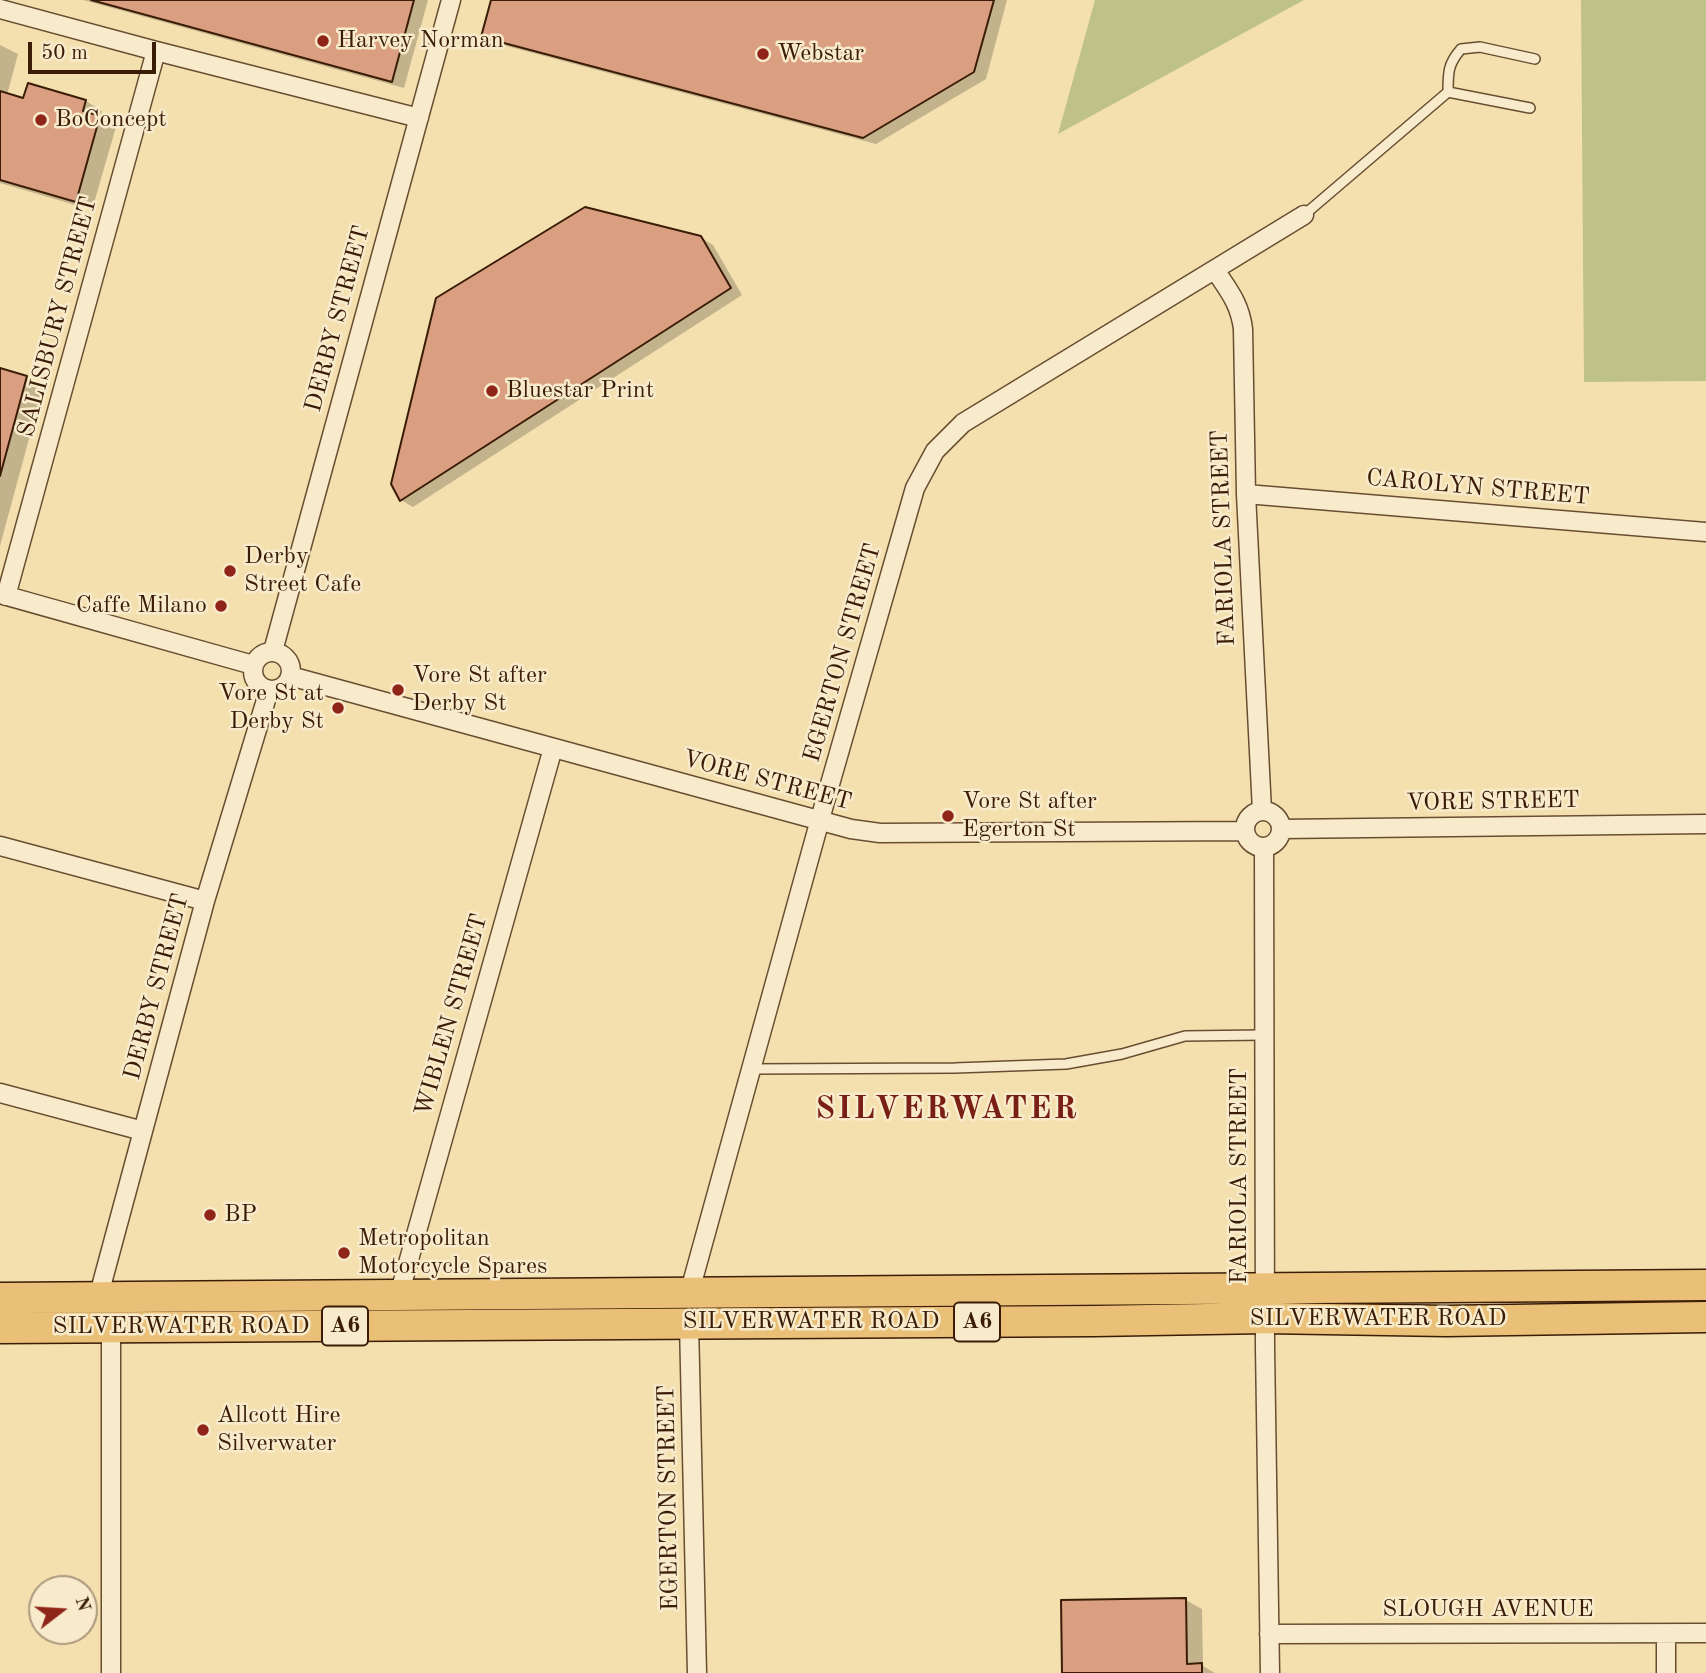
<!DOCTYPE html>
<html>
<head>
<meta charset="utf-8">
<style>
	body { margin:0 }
	#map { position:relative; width:1706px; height:1673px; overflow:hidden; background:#f4e0af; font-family:"Old Standard TT",serif }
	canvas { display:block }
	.north { position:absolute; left:28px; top:1575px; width:70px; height:70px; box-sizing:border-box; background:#f8ebcb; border:2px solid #ac987d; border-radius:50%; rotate:73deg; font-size:19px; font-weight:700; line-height:28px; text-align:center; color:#3a1c07 }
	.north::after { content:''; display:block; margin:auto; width:24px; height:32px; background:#8f2418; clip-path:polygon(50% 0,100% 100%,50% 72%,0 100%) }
	.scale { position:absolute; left:28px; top:42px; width:128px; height:32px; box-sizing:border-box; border:4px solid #3a1c07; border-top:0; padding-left:9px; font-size:21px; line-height:24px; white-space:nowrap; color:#3a1c07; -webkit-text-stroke:5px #f8ebcb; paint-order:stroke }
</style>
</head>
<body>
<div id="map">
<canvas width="1706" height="1673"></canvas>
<div class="north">N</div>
<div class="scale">50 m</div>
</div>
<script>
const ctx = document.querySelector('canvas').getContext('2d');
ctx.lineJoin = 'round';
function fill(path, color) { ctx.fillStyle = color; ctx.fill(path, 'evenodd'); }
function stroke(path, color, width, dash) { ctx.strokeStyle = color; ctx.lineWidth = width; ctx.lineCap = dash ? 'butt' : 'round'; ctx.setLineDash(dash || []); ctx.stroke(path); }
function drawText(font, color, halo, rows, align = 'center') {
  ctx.font = font + ' "Old Standard TT",serif'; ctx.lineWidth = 5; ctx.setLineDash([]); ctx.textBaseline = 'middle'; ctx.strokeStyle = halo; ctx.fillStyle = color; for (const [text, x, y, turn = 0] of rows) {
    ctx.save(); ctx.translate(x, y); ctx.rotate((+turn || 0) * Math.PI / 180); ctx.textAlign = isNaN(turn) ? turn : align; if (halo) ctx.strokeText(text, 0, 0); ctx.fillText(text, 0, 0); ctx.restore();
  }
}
const green = new Path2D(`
	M1095,0H1304L1058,134Z
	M1581,0H1706V381L1584,382Z`);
const shadow = new Path2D(`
	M83,0H428L404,88Z
	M493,0H1007L986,79L876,144L495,43L483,36Z
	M0,45L18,54L7,95L25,100L29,85L86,101L102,111L100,118L116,127L92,210L0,183Z
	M700,237L713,245L742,295L413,507L401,500Z
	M0,370L26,377L43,387L0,546Z
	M1186,1600L1202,1609L1203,1666L1215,1673H1064Z`);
const building = new Path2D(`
	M91,0H414L392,82Z
	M491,0H994L974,72L863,138L481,37Z
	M28,83L86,100L83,111L100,116L76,202L0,180V91L23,98Z
	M585,207L701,236L731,288L400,501L391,484L436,298Z
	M0,368L27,376L0,476Z
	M1186,1598L1187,1664L1202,1663V1673H1062L1061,1600Z`);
const service = new Path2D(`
	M1530,108L1448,92C1448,72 1448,64 1461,49L1480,47L1535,59
	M1304,215L1448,92
	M752,1069L955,1068L1066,1064L1122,1054L1185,1036L1264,1035`);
const minor = new Path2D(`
	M0,9L156,51L419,118
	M1215,270C1229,291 1240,304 1243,329L1246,494L1262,811
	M1246,494L1706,532
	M0,594L253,665
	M6,596L156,51
	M273,651L451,0
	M253 671a19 19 0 1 1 38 0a19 19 0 1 1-38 0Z
	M290,676L851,829L880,833L1245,831
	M1245 829a18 18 0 1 1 36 0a18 18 0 1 1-36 0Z
	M1281,829L1706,824
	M0,846L205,901
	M1264,848L1265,1347L1270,1673
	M0,1093L143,1131
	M689,1294L824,805L915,488L935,451L963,423L1304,215
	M399,1295L553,748
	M98,1298L205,901L269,690
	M689,1323L697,1673
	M1269,1634L1706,1633
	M1666,1634V1673
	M111,1673V1328`);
const trunk = new Path2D(`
	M0,1298L1706,1285
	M0,1328L1094,1321L1265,1318L1446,1321L1706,1317`);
const markers = [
	[323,41,7,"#8f2418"],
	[763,54,7,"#8f2418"],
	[41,120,7,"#8f2418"],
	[492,391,7,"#8f2418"],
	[230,571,7,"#8f2418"],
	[221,606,7,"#8f2418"],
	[398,690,7,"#8f2418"],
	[338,708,7,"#8f2418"],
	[948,816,7,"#8f2418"],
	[210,1215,7,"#8f2418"],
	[344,1253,7,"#8f2418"],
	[203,1430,7,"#8f2418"]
];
const shields = [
	[977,1322,46],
	[345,1326,46]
];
const shieldNames = [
	["A6",977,1322],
	["A6",345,1326]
];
const poiNames = [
	["Harvey Norman",337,41],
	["Webstar",777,54],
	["BoConcept",55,120],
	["Bluestar Print",506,391],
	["Derby",244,557],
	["Street Cafe",244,585],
	["Caffe Milano",207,606,"right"],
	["Vore St after",412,676],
	["Derby St",412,704],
	["Vore St at",324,694,"right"],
	["Derby St",324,722,"right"],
	["Vore St after",962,802],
	["Egerton St",962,830],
	["BP",224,1215],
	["Metropolitan",358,1239],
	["Motorcycle Spares",358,1267],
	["Allcott Hire",217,1416],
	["Silverwater",217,1444]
];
const streetNames = [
	["SALISBURY STREET",58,317,-75],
	["DERBY STREET",338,319,-75],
	["CAROLYN STREET",1478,488,5],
	["FARIOLA STREET",1224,538,-92],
	["EGERTON STREET",843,653,-74],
	["VORE STREET",767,781,15],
	["VORE STREET",1493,802,-1],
	["DERBY STREET",157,987,-75],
	["WIBLEN STREET",452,1015,-74],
	["FARIOLA STREET",1240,1176,-90],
	["SILVERWATER ROAD",1378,1319],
	["SILVERWATER ROAD",811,1322],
	["SILVERWATER ROAD",181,1327],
	["EGERTON STREET",669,1498,-91],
	["SLOUGH AVENUE",1488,1610]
];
const districtNames = [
	["SILVERWATER",947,1110]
];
fill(green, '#bec289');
fill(shadow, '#0003');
fill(building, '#d99f80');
stroke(building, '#3a1c07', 2);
stroke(service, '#684d31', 12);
stroke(minor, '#684d31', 21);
stroke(trunk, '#3a1c07', 33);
stroke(service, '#f8ebcb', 9);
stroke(minor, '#f8ebcb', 18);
stroke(trunk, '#eac078', 30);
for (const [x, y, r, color] of markers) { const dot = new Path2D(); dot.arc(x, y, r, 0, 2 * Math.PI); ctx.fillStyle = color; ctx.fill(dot); stroke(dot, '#f8ebcb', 2.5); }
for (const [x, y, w] of shields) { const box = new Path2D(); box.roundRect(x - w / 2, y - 19.5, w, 39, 5); ctx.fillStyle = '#f8ebcb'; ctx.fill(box); stroke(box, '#3a1c07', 2); }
drawText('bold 23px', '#3a1c07', null, shieldNames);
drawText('24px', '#3a1c07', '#f8ebcb', poiNames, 'left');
drawText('24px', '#3a1c07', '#f8ebcb', streetNames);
ctx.letterSpacing = '2px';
drawText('bold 32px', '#7a1f14', '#f8ebcb', districtNames);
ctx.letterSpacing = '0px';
</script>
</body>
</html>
